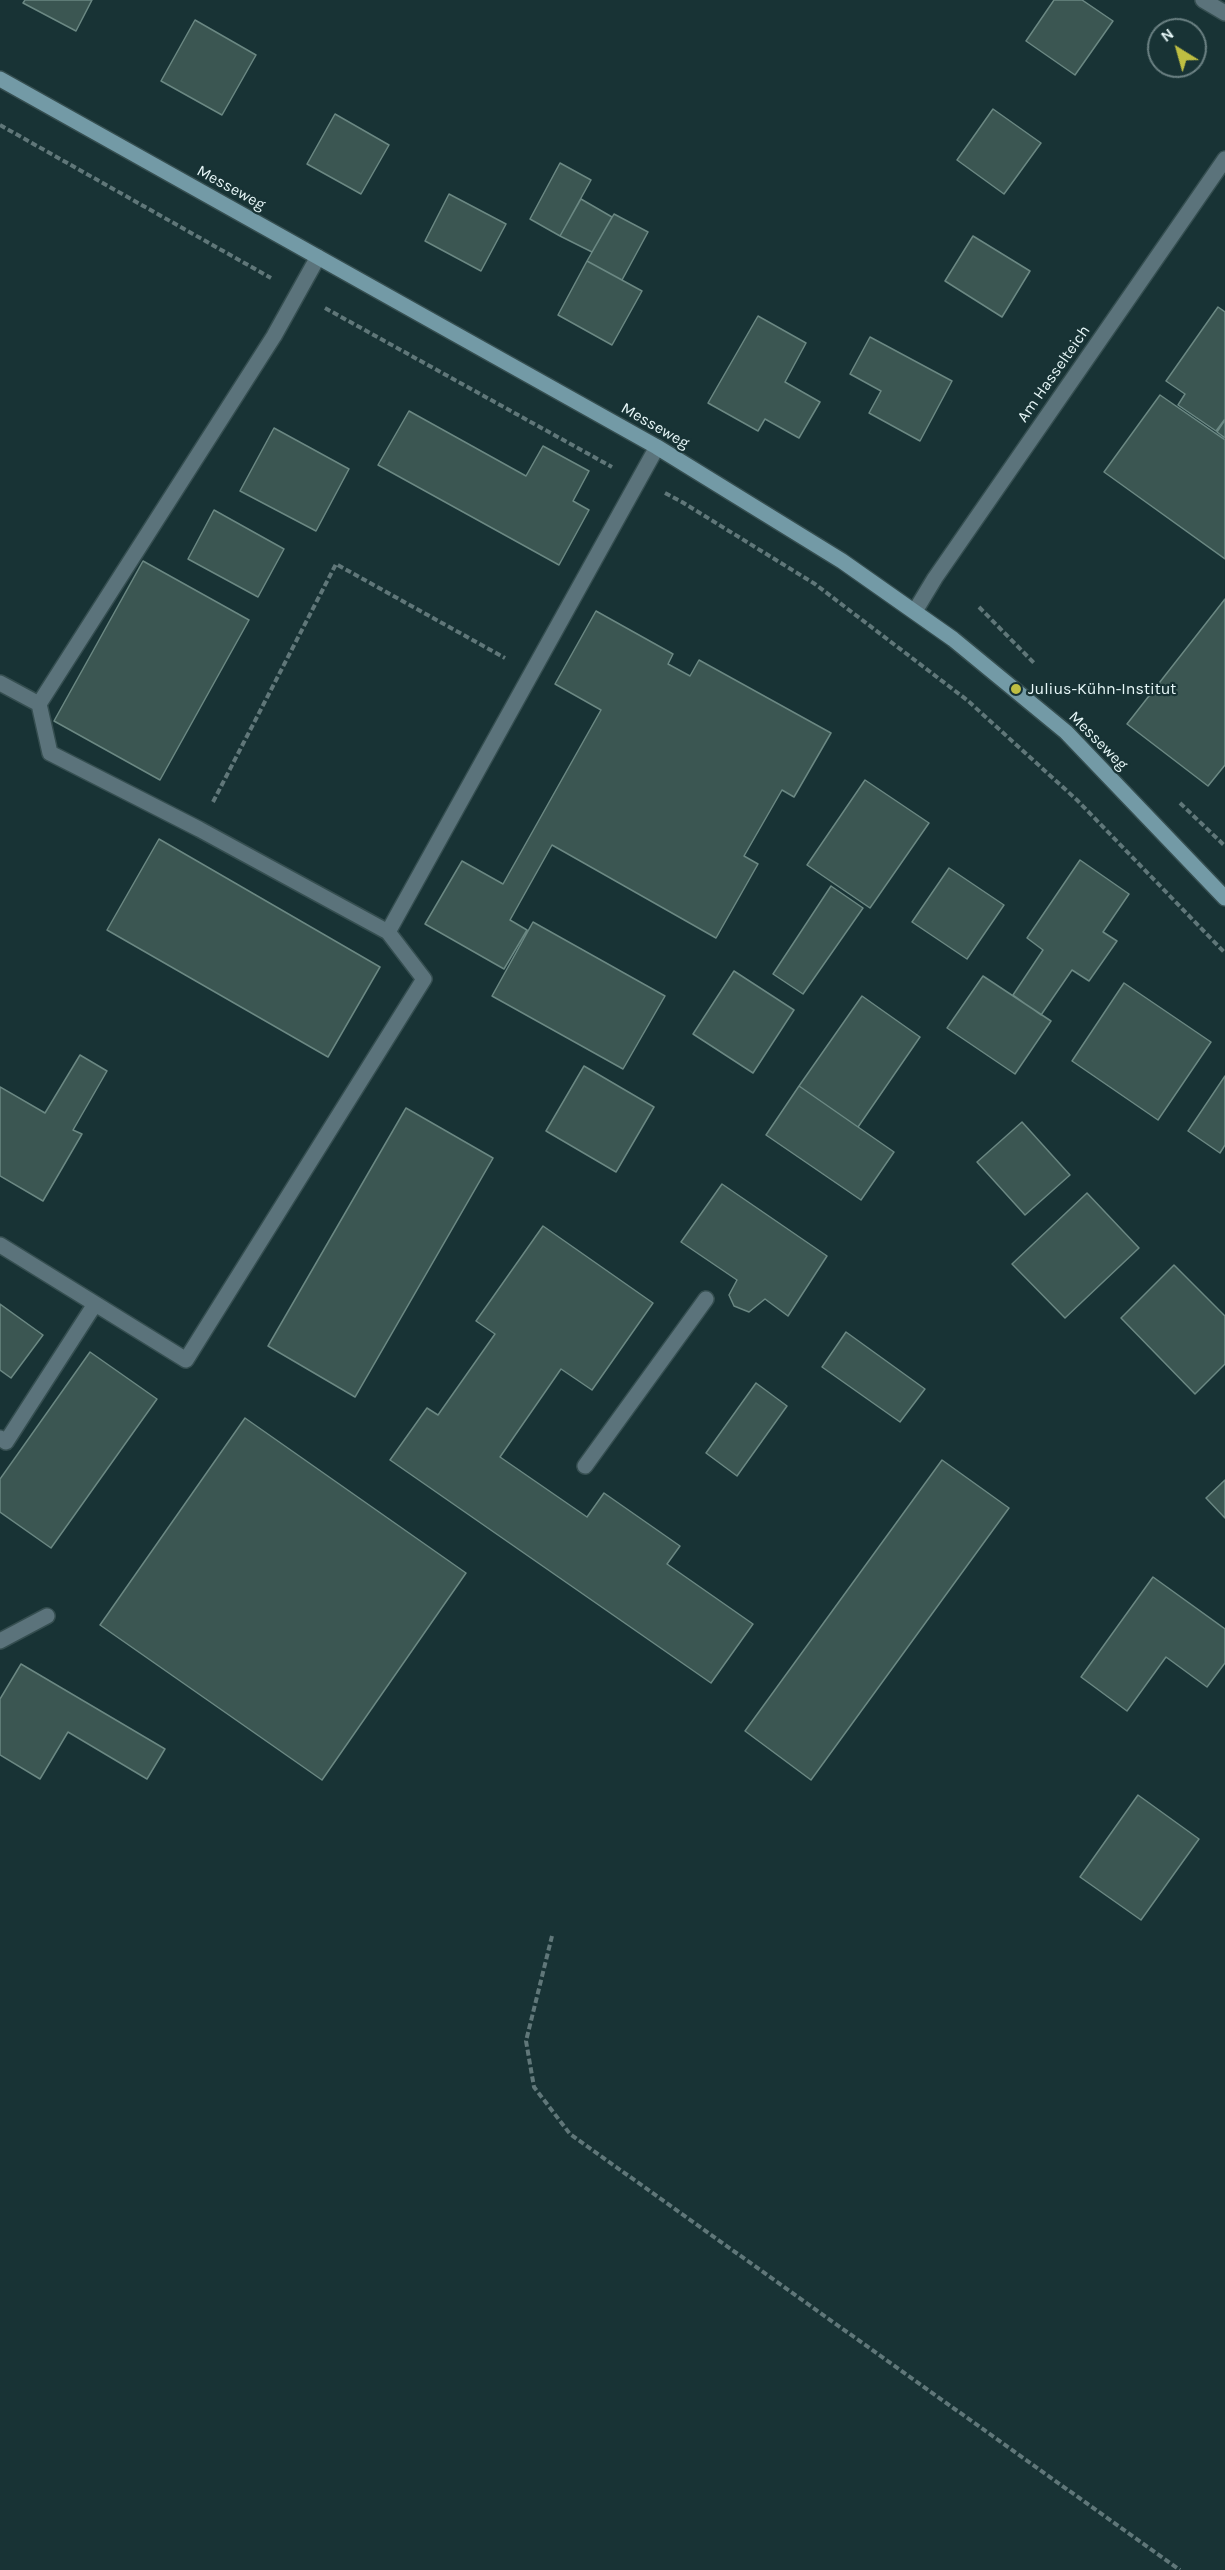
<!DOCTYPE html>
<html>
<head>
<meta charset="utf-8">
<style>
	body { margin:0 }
	#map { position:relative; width:1225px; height:2570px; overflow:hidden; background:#183335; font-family:Karla,sans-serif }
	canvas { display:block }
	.north { position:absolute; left:1147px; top:18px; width:60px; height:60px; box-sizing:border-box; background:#183335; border:2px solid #6b8183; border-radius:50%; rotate:323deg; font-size:16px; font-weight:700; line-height:24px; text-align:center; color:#e7f7f8 }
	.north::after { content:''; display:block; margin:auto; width:21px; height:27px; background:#bebe42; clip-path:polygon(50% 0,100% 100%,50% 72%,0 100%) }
</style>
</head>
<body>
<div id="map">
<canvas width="1225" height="2570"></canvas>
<div class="north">N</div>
</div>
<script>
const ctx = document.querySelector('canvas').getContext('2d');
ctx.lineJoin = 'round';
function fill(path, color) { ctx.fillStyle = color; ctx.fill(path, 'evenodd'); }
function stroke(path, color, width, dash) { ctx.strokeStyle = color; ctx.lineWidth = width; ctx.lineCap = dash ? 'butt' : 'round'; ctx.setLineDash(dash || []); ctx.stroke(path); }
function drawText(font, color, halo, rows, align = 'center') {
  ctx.font = font + ' Karla,sans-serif'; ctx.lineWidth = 4.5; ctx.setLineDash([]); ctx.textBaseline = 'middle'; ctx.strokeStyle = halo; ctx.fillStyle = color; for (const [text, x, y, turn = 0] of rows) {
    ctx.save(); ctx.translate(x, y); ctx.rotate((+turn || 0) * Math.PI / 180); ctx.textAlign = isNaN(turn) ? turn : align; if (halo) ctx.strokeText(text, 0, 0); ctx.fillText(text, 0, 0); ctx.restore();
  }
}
const building = new Path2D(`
	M25,0H92L76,31L23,3Z
	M1054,0H1082L1113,21L1075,75L1026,41Z
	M195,20L256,55L222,115L161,81Z
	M993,109L1041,143L1004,194L957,160Z
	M335,114L389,145L361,194L307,164Z
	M560,163L591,180L560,236L530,219Z
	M449,194L506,224L481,271L425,241Z
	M581,199L612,217L592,252L560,236Z
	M614,214L648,232L622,280L587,261Z
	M973,236L1030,271L1002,317L945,281Z
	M587,261L642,291L612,345L558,315Z
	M1218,307L1225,312V419L1216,431L1178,405L1185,394L1166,381Z
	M758,316L806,343L785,382L820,402L799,438L765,419L758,431L708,403Z
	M870,337L952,381L920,441L869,413L881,391L850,374Z
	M1160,395L1225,440V559L1104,472Z
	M409,411L526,476L543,446L589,471L573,501L589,510L559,565L378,465Z
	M1225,420V438L1217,432Z
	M274,428L349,469L316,531L240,491Z
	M214,510L284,549L258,597L188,559Z
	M143,561L249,620L160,780L54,721Z
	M1225,599V765L1208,786L1127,724Z
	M596,611L673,654L668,664L690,676L699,660L831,733L794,797L782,790L744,856L758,864L716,938L552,845L510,920L527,930L504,969L425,924L462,861L503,884L601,710L555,684Z
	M865,780L929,823L870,908L807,865Z
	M159,839L380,967L328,1057L107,930Z
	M1080,860L1129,894L1103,932L1117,941L1089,981L1072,970L1041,1015L1013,995L1043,950L1027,938Z
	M949,868L1004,905L967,959L912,922Z
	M831,886L863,908L803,994L773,974Z
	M533,922L665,996L623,1069L492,996Z
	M734,971L794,1010L753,1073L693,1034Z
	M983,976L1051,1021L1015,1074L947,1028Z
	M1124,983L1211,1042L1158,1120L1072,1061Z
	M862,996L920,1037L858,1127L799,1086Z
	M80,1055L107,1071L73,1130L82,1134L43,1201L0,1176V1087L45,1113Z
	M584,1066L654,1107L616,1172L546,1131Z
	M1225,1076V1145L1220,1153L1188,1131Z
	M799,1086L894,1152L861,1200L766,1135Z
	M406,1108L493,1158L355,1397L268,1346Z
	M1022,1122L1070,1175L1025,1215L977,1162Z
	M722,1184L827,1256L788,1316L765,1299L749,1312L734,1306L729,1295L737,1280L681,1242Z
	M1087,1193L1139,1248L1065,1318L1012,1264Z
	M543,1226L653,1303L592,1390L561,1369L500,1457L587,1517L604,1493L680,1546L667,1564L753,1624L711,1683L390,1460L427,1408L438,1415L495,1334L476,1321Z
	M1174,1265L1225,1316V1364L1195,1394L1121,1318Z
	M0,1304L43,1335L11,1378L0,1370Z
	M846,1332L925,1389L900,1422L822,1367Z
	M90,1352L157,1399L51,1548L0,1512V1479Z
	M756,1383L787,1406L737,1476L706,1453Z
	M245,1418L466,1573L322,1780L100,1625Z
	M942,1460L1009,1508L811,1780L745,1731Z
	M1225,1480V1518L1206,1498Z
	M1153,1577L1225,1629V1663L1207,1687L1166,1657L1127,1711L1081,1677Z
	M21,1664L165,1749L147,1779L68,1732L40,1779L0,1755V1699Z
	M1138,1795L1199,1839L1141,1920L1080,1877Z`);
const path = new Path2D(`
	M0,125L271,278
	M325,308L612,467
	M665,493L682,502L815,584L967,700L1077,800L1225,953
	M979,607L1034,663
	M213,802L336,564L505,658
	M1180,803L1225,846
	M552,1936L526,2041L534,2087L570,2134L1180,2570`);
const service = new Path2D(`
	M0,683L39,704L50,753L199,829L388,932L657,447
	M39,704L274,336L318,257
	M0,1245L186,1360L424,979L388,932
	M0,1438L6,1442L95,1304
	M585,1466L706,1299
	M0,1641L47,1616`);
const minor = new Path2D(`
	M1203,0L1225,13
	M915,611L935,578L1225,159`);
const secondary = new Path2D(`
	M0,79L657,447L842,561L953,639L1066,732L1225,898`);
const markers = [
	[1016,689,6,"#bebe42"]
];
const streetNames = [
	["Messeweg",231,188,29],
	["Am Hasselteich",1054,374,-55],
	["Messeweg",655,426,30],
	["Messeweg",1098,741,45]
];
const poiNames = [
	["Julius-Kühn-Institut",1028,689]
];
fill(building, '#3b5652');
stroke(building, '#6b8883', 1.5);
stroke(service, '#354e50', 18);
stroke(minor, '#354e50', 18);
stroke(secondary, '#354e50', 18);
stroke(path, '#607779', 4, [6, 3]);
stroke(service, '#5b737b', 15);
stroke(minor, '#5b737b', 15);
stroke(secondary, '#739aa6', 15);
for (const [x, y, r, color] of markers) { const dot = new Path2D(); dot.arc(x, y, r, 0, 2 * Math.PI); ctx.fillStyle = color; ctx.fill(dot); stroke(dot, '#183335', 2); }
drawText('16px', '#e7f7f8', '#183335', streetNames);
drawText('16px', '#e7f7f8', '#183335', poiNames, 'left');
</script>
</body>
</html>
